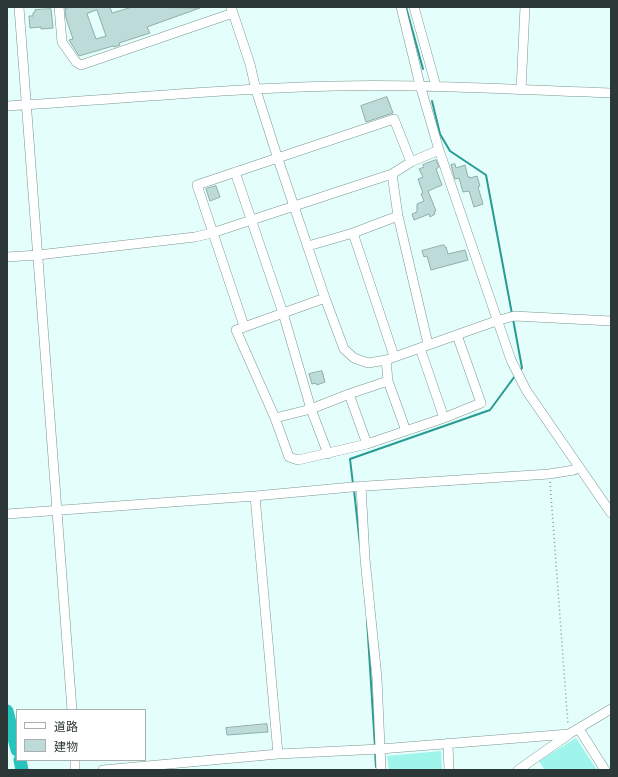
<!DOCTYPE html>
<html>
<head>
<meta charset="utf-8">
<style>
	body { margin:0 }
	#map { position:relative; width:618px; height:777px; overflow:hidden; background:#e4fefb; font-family:"Roboto Serif","Noto Sans JP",serif }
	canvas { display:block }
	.frame { position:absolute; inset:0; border:8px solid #2c3837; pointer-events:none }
	.legend { position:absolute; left:16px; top:709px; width:130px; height:52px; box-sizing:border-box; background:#fff; border:1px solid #abafaf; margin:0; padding:5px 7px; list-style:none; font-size:12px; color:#2c3837 }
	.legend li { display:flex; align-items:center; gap:8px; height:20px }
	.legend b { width:20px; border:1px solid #abafaf }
</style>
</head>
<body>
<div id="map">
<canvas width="618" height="777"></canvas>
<div class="frame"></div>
<ul class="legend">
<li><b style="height:5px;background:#fff"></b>道路</li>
<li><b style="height:11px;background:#bddcd9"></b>建物</li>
</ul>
</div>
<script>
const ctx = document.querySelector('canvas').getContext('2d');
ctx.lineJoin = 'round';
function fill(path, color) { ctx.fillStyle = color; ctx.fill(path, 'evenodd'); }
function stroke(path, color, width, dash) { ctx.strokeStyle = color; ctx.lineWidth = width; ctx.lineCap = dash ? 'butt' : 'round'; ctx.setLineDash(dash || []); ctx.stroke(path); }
const green = new Path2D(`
	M576,738L597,770H545L539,761Z
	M441,751L442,770H389L387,756Z`);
const stream = new Path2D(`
	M406,7L423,69
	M432,101L440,134L450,151L486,175L512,314
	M513,319L522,368L520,370
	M353,484L350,459L490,410L515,376
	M354,490L360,545
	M367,620L375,747
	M375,751L376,767`);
const river = new Path2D(`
	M7,711L17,750
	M20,760L22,770`);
const building = new Path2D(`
	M71,7H110L112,13L132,7L200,8L147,27L150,33L119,43L120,45L114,47L113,46L79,56L69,40L73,39L66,18L65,9ZM97,10L106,36L96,39L87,14Z
	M51,9L53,28L41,29V27L30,28L29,16H33V13L35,12V10Z
	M387,97L393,113L366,122L361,106Z
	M436,160L439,167L436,169L442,185L428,191L436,211L434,212L435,214L430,217L429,214L414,220L412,214L417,212V204L424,201L421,194L423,193L418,179L423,177L419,169L424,167L423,165Z
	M455,164L456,168L465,165L468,177H470V178L477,176L480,186L478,187L483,204L474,207L469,191L463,192L459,178L455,179L451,165Z
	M216,186L220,197L210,201L206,189Z
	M444,245L445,247H446L448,254L465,250L468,260L431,270L427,256L424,257L422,251Z
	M322,371L325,382L317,385L316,383L312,384L309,374Z
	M267,724L268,732L227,735L226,728Z`);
const path = new Path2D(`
	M550,482L568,725`);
const minor = new Path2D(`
	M19,7L72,710
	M59,7L62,42L76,62L81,65L233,13
	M231,7L250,64L256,90L278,159L325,298L344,349L354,358L368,363L386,360L496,321L514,316L611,321
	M401,7L420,85L439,150L511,360L526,390L611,513
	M414,7L436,86
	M521,90L525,7
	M7,106C116,100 225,88 335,86C427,84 519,90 611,93
	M235,172L283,313L311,409L328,454
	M392,174L398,216L428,344
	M353,233L394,356
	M308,246L353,233L398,216
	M7,257L38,255L195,237L212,233L392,174L411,162L439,150
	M325,298L236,330L275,418L289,457L298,460L367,444L444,418L481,403L457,335
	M244,326L197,185L394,119L411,162
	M420,348L444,418
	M386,360L388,381L406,431
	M349,394L367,444
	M275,418L311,409L349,394L388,381
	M361,486L365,559L377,678L381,770
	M255,496L278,754
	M7,514L255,496L352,487L549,474L574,470L579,466
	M579,729L605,770
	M448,743L449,770
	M75,770V760
	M103,770L278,754L380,749L569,734L611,709
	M518,770L568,735`);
fill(green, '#9ff4ec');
stroke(stream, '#289b93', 2);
stroke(river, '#26c5bb', 13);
fill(building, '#bddcd9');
stroke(building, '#8fadaa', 1);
stroke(minor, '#799794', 10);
stroke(path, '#879997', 1.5, [1, 3]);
stroke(minor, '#fff', 9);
</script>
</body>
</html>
